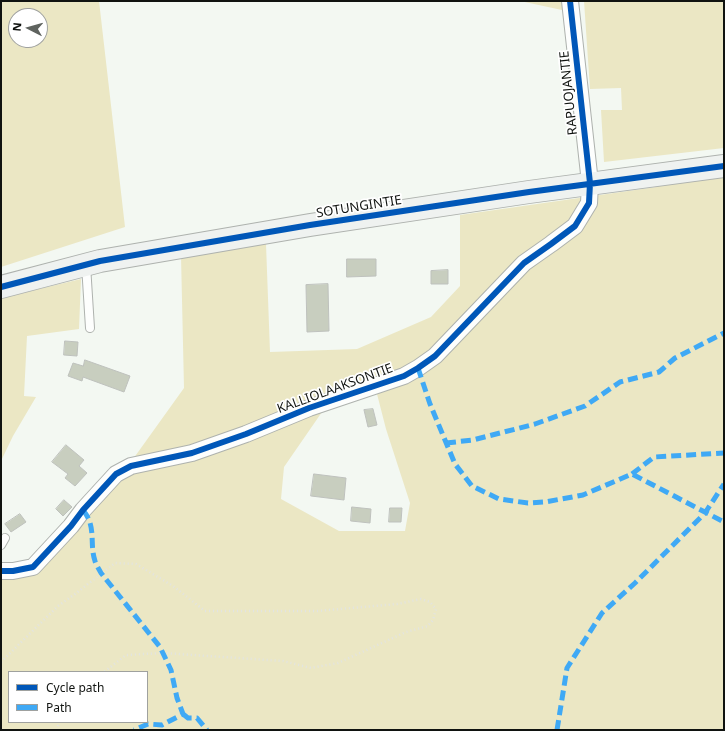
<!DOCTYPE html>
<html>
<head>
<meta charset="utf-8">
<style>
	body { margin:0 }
	#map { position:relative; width:725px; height:731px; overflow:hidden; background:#f3f8f2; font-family:"Noto Sans",sans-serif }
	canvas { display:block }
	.frame { position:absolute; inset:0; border:2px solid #101310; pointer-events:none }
	.legend { position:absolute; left:8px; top:671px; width:140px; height:52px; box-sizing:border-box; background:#fff; border:1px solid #9fa19f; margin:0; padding:5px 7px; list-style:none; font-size:12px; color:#101310 }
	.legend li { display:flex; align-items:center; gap:8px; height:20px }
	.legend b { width:20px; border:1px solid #9fa19f }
	.north { position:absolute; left:8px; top:8px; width:40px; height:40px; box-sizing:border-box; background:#fff; border:1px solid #9fa19f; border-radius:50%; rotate:276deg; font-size:11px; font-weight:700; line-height:16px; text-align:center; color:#101310 }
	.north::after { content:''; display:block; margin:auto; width:14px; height:18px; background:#5f635f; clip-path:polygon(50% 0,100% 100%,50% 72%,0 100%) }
</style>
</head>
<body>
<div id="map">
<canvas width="725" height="731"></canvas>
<div class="frame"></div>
<ul class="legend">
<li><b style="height:5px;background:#0057b8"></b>Cycle path</li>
<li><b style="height:5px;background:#3fa9f5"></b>Path</li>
</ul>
<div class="north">N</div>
</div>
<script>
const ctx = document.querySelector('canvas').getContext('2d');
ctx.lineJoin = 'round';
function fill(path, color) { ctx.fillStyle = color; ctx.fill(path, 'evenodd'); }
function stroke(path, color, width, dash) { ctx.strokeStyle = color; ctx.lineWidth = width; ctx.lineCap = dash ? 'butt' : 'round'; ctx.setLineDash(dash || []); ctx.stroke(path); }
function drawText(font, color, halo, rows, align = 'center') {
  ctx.font = font + ' "Noto Sans",sans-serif'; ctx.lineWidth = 3.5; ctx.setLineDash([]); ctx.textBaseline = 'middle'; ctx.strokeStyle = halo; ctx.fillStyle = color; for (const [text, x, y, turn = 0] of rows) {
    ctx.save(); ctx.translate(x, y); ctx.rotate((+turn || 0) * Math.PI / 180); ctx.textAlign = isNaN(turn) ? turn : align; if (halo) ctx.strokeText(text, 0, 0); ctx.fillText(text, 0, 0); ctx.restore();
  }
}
const green = new Path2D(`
	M1,1H99L125,227L1,267ZM16,16H40V40H16Z
	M520,1H562V10Z
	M584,1H724V148L604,162L601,110H622L621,88L590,89Z
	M724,176V730H1V574L33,572L108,494L184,388L181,256L266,244L270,352L357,349L431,317L460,286V215L656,187L673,180ZM377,394L386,429L410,503L405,531H339L281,499L284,467L322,412ZM9,672H147V722H9Z
	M81,279L79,329L27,336L24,396L36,397L13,436L1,461V298Z`);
const building = new Path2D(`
	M347,259H376V276L347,277Z
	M448,270V284H431V271Z
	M328,284L329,331L307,332L306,285Z
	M65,341L78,342L77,356L64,355Z
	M85,360L130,376L124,392L83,377L82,381L68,376L73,363L83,366Z
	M373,409L377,425L368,427L364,410Z
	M66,445L84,460L79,466L87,473L75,486L65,478L68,474L52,462Z
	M314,474L346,478L344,500L311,496Z
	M64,500L72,507L63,516L56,509Z
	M352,507L371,509L370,523L351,521Z
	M390,508H402L401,522H389Z
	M20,514L26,522L11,532L5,524Z`);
const path = new Path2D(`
	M1,662L58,606L75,594L115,563L136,564L173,586L205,611H317L397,604L421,599L430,602L436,609L433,620L428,626L406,632L338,663L311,668L283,661L163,653L126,655L104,672
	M57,730L59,722`);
const lane = new Path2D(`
	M86,265L90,328
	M1,545L5,538`);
const street = new Path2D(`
	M1,571H13L33,567L71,526L83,510L116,474L131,466L192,453L246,434L309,408L404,376L418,368L435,356L524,263L551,244L575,226L589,203L590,183L570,1`);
const secondary = new Path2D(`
	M1,287L100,261L310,225L529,192L724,166`);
const quiet = new Path2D(`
	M418,368L430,404L455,464L472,486L499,499L528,503L545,502L583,495L632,474L724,522
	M446,443L473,440L535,424L585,406L620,382L659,372L675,358L724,333
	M632,474L654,457L724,453
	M83,510C97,527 89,543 95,561C96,565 99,569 101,573L160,647L171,670L177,698L183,714L162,725L148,724L134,730
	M183,714L188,718H197L207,730
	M557,730L567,668L602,613L635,583L705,513L724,484`);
const cycleway = new Path2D(`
	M1,287L100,261L310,225L529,192L724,166
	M1,571H13L33,567L71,526L83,510L116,474L131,466L192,453L246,434L309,408L404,376L418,368L435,356L524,263L551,244L575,226L589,203L590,183L570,1`);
const streetNames = [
	["RAPUOJANTIE",569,93,-96],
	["SOTUNGINTIE",359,207,-9],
	["KALLIOLAAKSONTIE",335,389,-20]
];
fill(green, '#ebe7c4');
fill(building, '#c8cebf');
stroke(building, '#bec1bd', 1);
stroke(lane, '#aeb2ae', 10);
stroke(street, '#aeb2ae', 18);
stroke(secondary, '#aeb2ae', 24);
stroke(path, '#e2e4e2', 2.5, [1, 3]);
stroke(lane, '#fdfefd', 8);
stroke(street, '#fdfefd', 16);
stroke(secondary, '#eff2f0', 22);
stroke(quiet, '#3fa9f5', 5, [10, 5]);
stroke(cycleway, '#0057b8', 6);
drawText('13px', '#101310', '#fff', streetNames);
</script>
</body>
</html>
